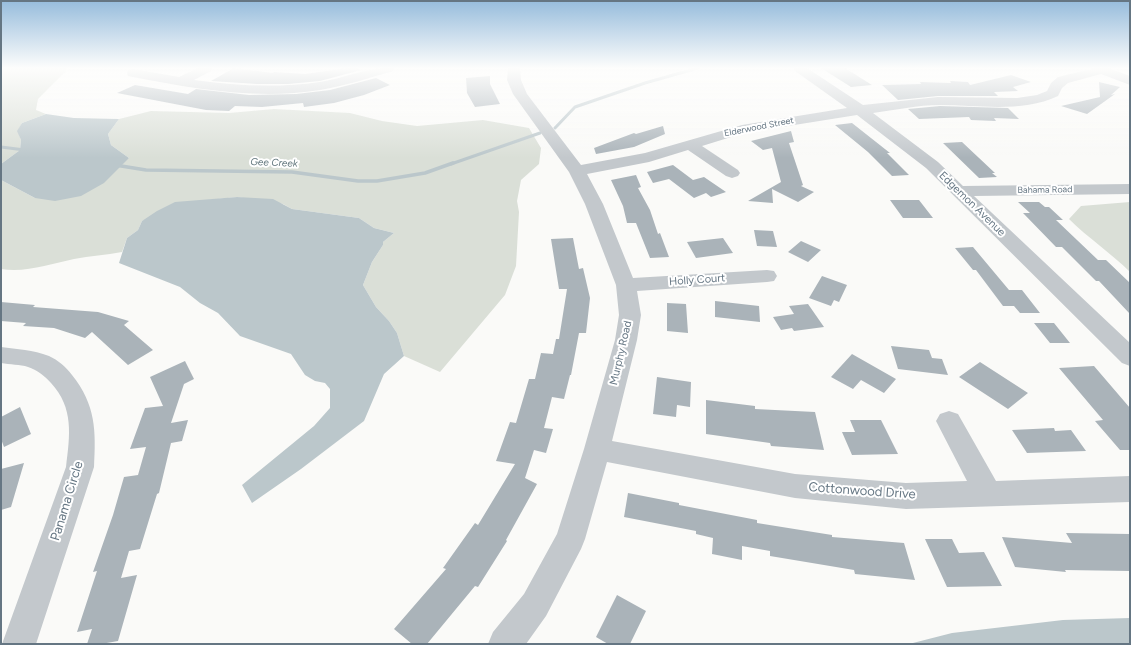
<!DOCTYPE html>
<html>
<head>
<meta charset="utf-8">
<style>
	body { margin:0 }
	#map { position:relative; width:1131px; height:645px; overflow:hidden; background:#fafaf8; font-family:Figtree,sans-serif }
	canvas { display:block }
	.frame { position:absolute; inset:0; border:2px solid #657683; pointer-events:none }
</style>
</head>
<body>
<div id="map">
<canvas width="1131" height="645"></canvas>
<div class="frame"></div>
</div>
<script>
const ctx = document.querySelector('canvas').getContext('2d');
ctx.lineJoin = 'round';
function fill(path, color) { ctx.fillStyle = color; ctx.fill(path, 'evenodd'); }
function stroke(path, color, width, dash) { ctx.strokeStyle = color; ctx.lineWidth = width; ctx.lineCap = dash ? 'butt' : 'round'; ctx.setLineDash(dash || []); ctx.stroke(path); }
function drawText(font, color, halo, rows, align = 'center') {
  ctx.font = font + ' Figtree,sans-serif'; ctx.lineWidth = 4; ctx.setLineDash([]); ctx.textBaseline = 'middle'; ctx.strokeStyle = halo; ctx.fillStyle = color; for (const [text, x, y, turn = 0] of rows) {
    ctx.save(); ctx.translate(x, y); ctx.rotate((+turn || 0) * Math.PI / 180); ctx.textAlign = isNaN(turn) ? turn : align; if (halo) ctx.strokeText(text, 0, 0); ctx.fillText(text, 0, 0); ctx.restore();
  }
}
const green = new Path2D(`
	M1,68H67V70L38,99L36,110L46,114L22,123L18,131L21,140L20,150L1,164Z
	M274,109L350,113L382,121L417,126L483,120L529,128L541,148L539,164L521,180L517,201L519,212L516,266L505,295L440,372L404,356L397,333L389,321L376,307L363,285L372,262L383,245V242L394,233L374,228L359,218L292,209L283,204L237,197L208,200L142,221L138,230L127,238L122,252C106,255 90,256 74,259C50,264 26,273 1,269V180L35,198L129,158L111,145L108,134L119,119L151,111L229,113Z
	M1130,202V272C1111,253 1088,238 1069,219L1081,206Z`);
const water = new Path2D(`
	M46,114L74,118L119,119L108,134L111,145L129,158L104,183L81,196L55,201L35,198L1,180V164L20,150L21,140L17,131L22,123Z
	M237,197L273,199L292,209L359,218L374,228L394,233L383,242V245L372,262L363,285L376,307L389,321L397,333L404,356L384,374L364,421L301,469L252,503L242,485L314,426L330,408V389L325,383L315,381L305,375L291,354L240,336L218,313L200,303L180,287L119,263L127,238L138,230L142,221L157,211L175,202Z
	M1130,618V644H909L952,633L1063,620Z`);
const streamFar1 = new Path2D(`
	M555,128L575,107L645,83L698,68
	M1,147L25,150
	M451,164L540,133`);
const stream = new Path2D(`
	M115,165L146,170L292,172L358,181H377L425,173L453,163`);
const building = new Path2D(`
	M234,68L273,73L274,72L305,74L348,68H356L361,70L320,81L288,84H257L211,81Z
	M821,68H845L872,85L851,87Z
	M1011,75L1031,82L1013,87L1018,91L994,92L998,96H938L898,100L882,85L921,84L920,82L951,83L950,81L968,82L970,85Z
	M490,76V84L500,104L475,107L467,93L466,78Z
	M376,78L390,85L364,95L334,103L304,107L303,103L262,107L235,106L229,111L206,110L117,93L135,85L188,94L196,89L249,95L296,94L330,90Z
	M1099,82L1120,87L1111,95L1115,94L1087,114L1061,106L1100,97Z
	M940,106L1008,108L1019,119L994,118L996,121L971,120L969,117L919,119L908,109Z
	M852,123L890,153H887L909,175L892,176L868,152L835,125Z
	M663,126L665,134L634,147L596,154L594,148L634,133L636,134Z
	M791,131L794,142L789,143L803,185L801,186L814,192L798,202L772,189L773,203L748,201L781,182L772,148L763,150L751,141Z
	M962,142L995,173H992L997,177L979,178L943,143Z
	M673,165L693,180L704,177L726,192L711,197L706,193L694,198L669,179L653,183L647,172Z
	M636,175L641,187L638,188L650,210L658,234L660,233L669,257L650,258L636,223H627L623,206L611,180Z
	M890,200H919L933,218H903Z
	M1018,202H1039L1045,207H1049L1063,220H1056L1098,260H1106L1130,283V314L1099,281H1096L1062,247H1056L1023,213H1030Z
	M754,230L773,231L777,247L757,246Z
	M573,238L579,269L583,268L590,298L586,333H579L571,375H570L564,399L552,397L544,428L553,429L546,453L534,450L525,478L537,484L506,540L507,541L478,587L475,586L427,644H412L394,629L446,569L443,568L475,523L478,525L515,464L496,461L510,422L516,423L529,379H535L541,353L553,354L556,339H559L567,289H559L551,239Z
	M723,238L733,253L696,258L687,242Z
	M801,241L821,250L808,262L788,252Z
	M973,247L1009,290H1022L1040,313H1020L1014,306H1003L976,270H973L955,248Z
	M822,276L847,285L839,302L834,300L831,306L809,298Z
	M715,301L759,306L760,322L715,317Z
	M1,302L35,305L33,307L98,312L129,321L124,325L153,350L128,365L92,332L85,338L54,328L23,326L26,323L1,321Z
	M667,303L686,304L688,333L667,331Z
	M808,304L824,327L794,331L792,328L781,330L773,317L794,314L789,306Z
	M1034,323H1054L1070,343H1050Z
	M891,346L929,350L932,358L942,359L948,375L898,369Z
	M852,354L896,379L884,393L861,380L853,389L831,377Z
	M185,361L194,379L184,384L171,423L188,420L182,441L171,443L159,493L157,494L140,549L129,551L121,578L137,575L118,641L101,644H87L92,629L77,632L97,571L93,572L113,515L124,477L138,475L146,447L130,449L145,408L163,406L150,377Z
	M980,362L1028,393L1008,409L959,377Z
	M1094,366L1130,408V450H1120L1095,421L1103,420L1059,368Z
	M657,377L691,382L690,407L677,405L676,417L653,414Z
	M706,400L755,406V409L815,412L824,450L771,446L770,443L706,434Z
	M20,407L31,434L4,447L1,439V417Z
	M850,420H881L898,454L852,455L842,432H855Z
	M1054,428L1055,431L1071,430L1086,451L1027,453L1012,430Z
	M24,463L11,507L1,510V469Z
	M628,493L679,503V505L757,520V523L832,535V537L904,543L915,580L855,574L854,570L770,556V551L742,546V560L712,554L713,538L696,534V531L624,517Z
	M1066,533L1130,534V571L1065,570L1066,572L1015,567L1002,537L1072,543Z
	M925,539H952L959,553L984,552L1002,586L947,587Z
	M617,595L646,611L630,644H608L596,637Z`);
const minor = new Path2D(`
	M198,68H213L211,71L194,80C236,86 278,88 320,82C346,78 370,66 395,68L393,71C369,78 345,86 320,90C257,100 195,89 133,77L128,76L127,73L128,70L133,69L179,77Z
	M508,68H520L521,80L527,94L581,165L645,153L742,125L847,108L795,71L793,68H807L863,105L938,97L1017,98L1037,95L1047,91L1051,83L1058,77L1091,69V68H1108L1130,76V85L1101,74L1068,83L1062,88L1058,96C1022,113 979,105 940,105C918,105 895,110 873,113L938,162L963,186L1130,184V194L974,196L1130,343V366L1122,363L926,168L857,115L744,133L702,146L738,170L740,173L738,176L732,178L726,176L688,150L649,162L587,174L603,204L633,278L767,270L774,271L777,276L774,281L767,282L637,291L641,315L637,340L612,441L795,474L906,483L967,481L936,421L940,414L949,411L958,414L996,481L1130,476V502L906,509L795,498L607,462L585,539L581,549L546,616L526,644H488L493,632L524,594L557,534L584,449L615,340L619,315L616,285L585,204L569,172L513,94L507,80Z
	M1,347C17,349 33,350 49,356C58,360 66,367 72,375C96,405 96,431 94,467L36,644H2L66,467C70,435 74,408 51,383C45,376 37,370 28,367C20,364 10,365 1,363Z`);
const farStreetnames = [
	["Elderwood Street",759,127,-11],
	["Bahama Road",1045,190,-1]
];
const farWaternames = [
	["Gee Creek",274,163,2]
];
const streetNames = [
	["Edgemon Avenue",972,204,44],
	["Holly Court",697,280,-4],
	["Murphy Road",621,353,-77]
];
const nearStreetnames = [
	["Cottonwood Drive",862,491,4],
	["Panama Circle",67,501,-73]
];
fill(green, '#dadfd7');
fill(water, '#bbc7cb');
stroke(streamFar1, '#bbc7cb', 3);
stroke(stream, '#bbc7cb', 3.5);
fill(building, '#aab3b9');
fill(minor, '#c3c8cc');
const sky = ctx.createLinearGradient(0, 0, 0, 158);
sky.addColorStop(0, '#96bcdc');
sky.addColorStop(0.43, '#fdfdfc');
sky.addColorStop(1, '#fdfdfc00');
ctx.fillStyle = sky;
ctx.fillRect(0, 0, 1131, 158);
drawText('9px', '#657683', '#fff', farStreetnames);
drawText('italic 10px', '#60757c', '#fff', farWaternames);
drawText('11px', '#657683', '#fff', streetNames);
drawText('13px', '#657683', '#fff', nearStreetnames);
</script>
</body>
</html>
